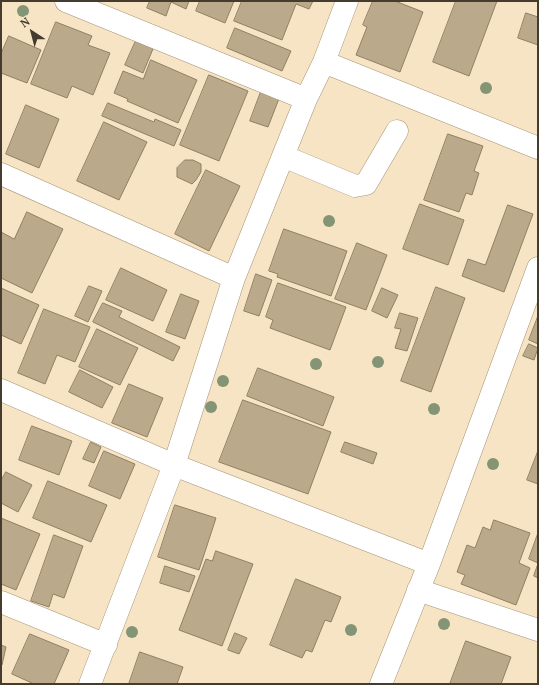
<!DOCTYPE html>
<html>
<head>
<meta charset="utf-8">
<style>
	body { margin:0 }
	#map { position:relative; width:539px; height:685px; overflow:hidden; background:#f7e4c4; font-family:"PT Serif",serif }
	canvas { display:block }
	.frame { position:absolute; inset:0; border:2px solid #433c2f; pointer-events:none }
	.north { position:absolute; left:12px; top:12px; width:40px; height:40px; -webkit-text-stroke:3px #f7e4c4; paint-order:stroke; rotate:324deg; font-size:11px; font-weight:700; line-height:16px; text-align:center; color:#433c2f }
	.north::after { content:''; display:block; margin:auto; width:14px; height:18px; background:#433c2f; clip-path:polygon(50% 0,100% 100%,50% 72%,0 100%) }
</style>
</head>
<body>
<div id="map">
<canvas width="539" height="685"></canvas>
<div class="frame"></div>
<div class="north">N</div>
</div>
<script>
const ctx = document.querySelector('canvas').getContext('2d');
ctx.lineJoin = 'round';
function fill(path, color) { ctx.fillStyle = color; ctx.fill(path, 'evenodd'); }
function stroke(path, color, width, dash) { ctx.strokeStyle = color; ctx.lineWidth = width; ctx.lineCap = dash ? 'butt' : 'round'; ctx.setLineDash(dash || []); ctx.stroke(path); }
const building = new Path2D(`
	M150,1H189L186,9L171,2L166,16L147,8Z
	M200,1H234L225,23L196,11Z
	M242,1H313L309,9L296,4L282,40L234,21Z
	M373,1H395L423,12L400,72L356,55L367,27L363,25Z
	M456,1H497L469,76L433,62Z
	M526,13L538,17V45L518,38Z
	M56,22L92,36L88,45L110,53L93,95L72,86L67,98L31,84Z
	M235,28L291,51L282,71L227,48Z
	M9,36L41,50L27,83L1,73V54Z
	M138,36L155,44L143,73L125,65Z
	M151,60L197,80L178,123L127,101L128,99L114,93L123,71L143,79Z
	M209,75L248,91L219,161L180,145Z
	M262,89L280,96L268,127L250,121Z
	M108,103L154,122L155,119L181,130L174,146L102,116Z
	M26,105L59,119L39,168L6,154Z
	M104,122L147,142L119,200L77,181Z
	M448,134L483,146L474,171L479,173L472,195L466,193L459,212L424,200Z
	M185,160H193L201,164V172L196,180L192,184L177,177V168Z
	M206,170L240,186L209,251L175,234Z
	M420,204L464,220L448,265L403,249Z
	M508,205L533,214L504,292L462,276L468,259L485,265Z
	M27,212L63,229L32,293L1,278V232L14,239Z
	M284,229L347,251L331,296L277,277L278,274L269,271Z
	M357,243L387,255L366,310L335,299Z
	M121,268L167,290L153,321L106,300Z
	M256,274L272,280L259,316L244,311Z
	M278,283L346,307L330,350L270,328L273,320L266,317Z
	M89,286L102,291L88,322L75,316Z
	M436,287L465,298L431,392L401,381Z
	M1,288L39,305L21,344L1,335Z
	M382,288L398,295L387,318L372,311Z
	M181,294L199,301L185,339L166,332Z
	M103,303L122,311L119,317L180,347L173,361L93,322Z
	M44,309L90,327L75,362L57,355L45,384L18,373Z
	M400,313L418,318L407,351L395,348L401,329L395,328Z
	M538,316V344L529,340Z
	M97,329L138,348L120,385L79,367Z
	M529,344L538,348L534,360L523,356Z
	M258,368L334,397L323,426L247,396Z
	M80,370L113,387L102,408L69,392Z
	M129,384L163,398L147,437L112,423Z
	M243,400L331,432L308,494L219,462Z
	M32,426L72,441L59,475L19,460Z
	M91,442L101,447L94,463L83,459Z
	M345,442L377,453L373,464L341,452Z
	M104,451L135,464L120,499L89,486Z
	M538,451V484L527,480Z
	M6,472L32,485L18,512L1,503V481Z
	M48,481L107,505L91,542L33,518Z
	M175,505L216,518L199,570L158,557Z
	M1,518L40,534L16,590L1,584Z
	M494,520L530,533L519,563L530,568L516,605L461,584L465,575L457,572L467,545L475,548L483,527L490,530Z
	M538,533V563L529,559Z
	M54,535L83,546L64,598L53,594L49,607L31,601Z
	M216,551L253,564L222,646L179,630L206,559L212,561Z
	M538,564V578L534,576Z
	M165,566L195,576L189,592L160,583Z
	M296,579L341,597L331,622L325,620L312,652L306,650L302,658L270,645Z
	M235,633L247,638L239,654L228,650Z
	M30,634L69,650L54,684H34L12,674Z
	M466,641L511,657L501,684H450Z
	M1,645L6,647L2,665H1Z
	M140,652L183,667L177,684H129Z`);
const minor = new Path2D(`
	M66,1L306,99
	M324,62L538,148
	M283,156L355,186L366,184L397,131
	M1,174L234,278
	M1,390L174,465L429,564
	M418,590L538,630
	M1,602L106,645
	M90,684L174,465L234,278L306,99L324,62L347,1
	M381,684L429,564L538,268`);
const trees = [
	[23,11],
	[486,88],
	[329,221],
	[378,362],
	[316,364],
	[223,381],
	[211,407],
	[434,409],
	[493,464],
	[444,624],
	[351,630],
	[132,632]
];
fill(building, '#baa98a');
stroke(building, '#907f62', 1);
stroke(minor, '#a69476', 23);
stroke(minor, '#fff', 22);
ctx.fillStyle = '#839574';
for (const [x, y] of trees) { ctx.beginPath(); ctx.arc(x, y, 6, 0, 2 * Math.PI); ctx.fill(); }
</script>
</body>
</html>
